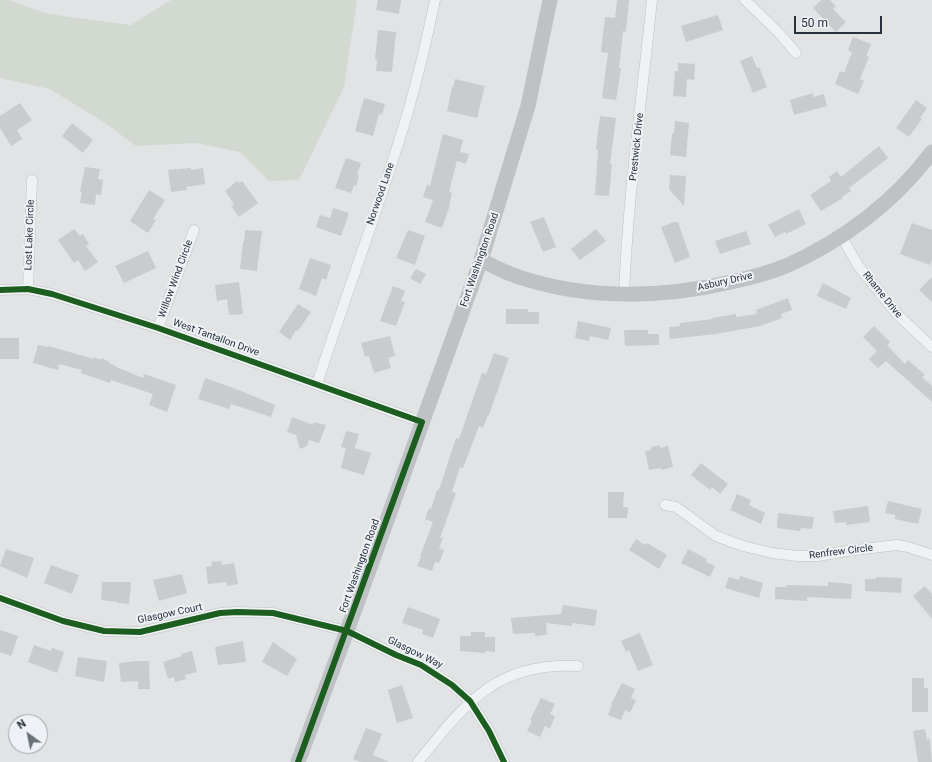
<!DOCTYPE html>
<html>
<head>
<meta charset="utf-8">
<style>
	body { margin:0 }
	#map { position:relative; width:932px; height:762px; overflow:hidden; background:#e1e3e5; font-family:Roboto,sans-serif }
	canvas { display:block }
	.north { position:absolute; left:8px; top:714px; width:40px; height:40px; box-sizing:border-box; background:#eef1f5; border:1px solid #9fa5ab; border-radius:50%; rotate:327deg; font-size:11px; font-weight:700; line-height:16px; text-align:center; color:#29323c }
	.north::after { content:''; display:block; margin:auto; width:14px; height:18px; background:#697077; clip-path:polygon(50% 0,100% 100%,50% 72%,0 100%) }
	.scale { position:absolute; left:794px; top:16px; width:88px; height:18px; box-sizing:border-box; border:2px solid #29323c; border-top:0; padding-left:5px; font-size:12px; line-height:14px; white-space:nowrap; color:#29323c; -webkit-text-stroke:3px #eef1f5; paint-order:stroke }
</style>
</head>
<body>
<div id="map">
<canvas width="932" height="762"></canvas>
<div class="north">N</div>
<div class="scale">50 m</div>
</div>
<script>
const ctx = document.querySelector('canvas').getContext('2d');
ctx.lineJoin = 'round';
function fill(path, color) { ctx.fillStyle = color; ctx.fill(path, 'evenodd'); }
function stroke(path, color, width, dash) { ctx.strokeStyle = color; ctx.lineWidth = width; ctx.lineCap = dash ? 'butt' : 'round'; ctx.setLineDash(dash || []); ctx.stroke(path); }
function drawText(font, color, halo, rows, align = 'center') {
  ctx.font = font + ' Roboto,sans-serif'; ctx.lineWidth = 4; ctx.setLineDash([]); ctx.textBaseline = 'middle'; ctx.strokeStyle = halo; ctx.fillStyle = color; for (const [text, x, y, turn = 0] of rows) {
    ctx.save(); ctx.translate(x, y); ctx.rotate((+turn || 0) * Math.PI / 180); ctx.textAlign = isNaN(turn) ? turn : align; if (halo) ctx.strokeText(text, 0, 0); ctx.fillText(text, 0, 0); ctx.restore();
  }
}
const green = new Path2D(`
	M0,0H9L48,14L131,25L171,0H357L344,87L299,180L269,181L240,152L196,143L136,146L105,123L50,89L0,78Z`);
const building = new Path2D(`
	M378,0H401L399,14L376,10Z
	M617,0H629L626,32L623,31L619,68H621L616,100L602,98L608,53L601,52L605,17L615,18Z
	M821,0H830L836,6L833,9L846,22L836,32L813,8Z
	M718,15L723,30L686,42L681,26Z
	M378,30L396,32L392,72L376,71L377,60L375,59Z
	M853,37L871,44L866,56L869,57L860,79L864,81L858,94L835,84L840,71L844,73L852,52L848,50Z
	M752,56L757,68L759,67L767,87L753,93L740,61Z
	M678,63L695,64L694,80L687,79L686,97L673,96L675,71H678Z
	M455,79L485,86L477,118L447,111L452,87H453Z
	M813,93V97L824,94L827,106L794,115L790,100Z
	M364,98L385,104L382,115L379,114L373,136L355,131Z
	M916,100L927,108L920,118L922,119L909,137L896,128Z
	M20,103L32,120L17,130L22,139L11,146L0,128V116Z
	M600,116L616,118L610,164H612L609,196L595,195L598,150L596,149Z
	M675,121L689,123L686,157L670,155L672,133H674Z
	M72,123L93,140L83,153L62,136Z
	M443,134L463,140L460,152L469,154L466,164L457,161L449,192L452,193L449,205H450L442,228L425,222L433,200L423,197L427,185L430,186Z
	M879,146L888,158L849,188L851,191L842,197L843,198L821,211L810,195L831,181L829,177L837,171L841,177Z
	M346,158L361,163L357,175H359L356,186L354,185L351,193L335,188Z
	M85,167L100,169L98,179L103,180L101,195L96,194L95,205L80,203L82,192H80Z
	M191,168V170L203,168L205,184L186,187L187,190L171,192L168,170Z
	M670,175L686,176L684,206L669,189Z
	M237,181L239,183L242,181L258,203L239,217L231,206L234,204L225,191Z
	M149,190L165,200L153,219L156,220L148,233L130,221Z
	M333,208L349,213L341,236L316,227L320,215L330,218Z
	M799,209L806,224L786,234L785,232L775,237L768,225Z
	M544,217L556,247L543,252L530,222Z
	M674,222H678L690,257L675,263L661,227Z
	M912,223L932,230V260L930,265L900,254Z
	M74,229L80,236L83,234L89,244L86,246L98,262L85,271L78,260L74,263L58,240Z
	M596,229L606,241L580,260L571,249Z
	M245,230L262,231L257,271L240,269L243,242H244Z
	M408,230L425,236L415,265L396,258Z
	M746,231L751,244L720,254L715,241Z
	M148,251L156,268L124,283L115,266Z
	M310,258L331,265L326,280L322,278L316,296L299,289Z
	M416,269L426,274L420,284L410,278Z
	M932,277V302L919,290Z
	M239,282L243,314L229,315L227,299L217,301L215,285Z
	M823,283L851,298L846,309L817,296Z
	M393,286L405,291L401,301L405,302L396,326L380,321Z
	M788,298L792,310L781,314L782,318L760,326L716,334L670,339L669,327L680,326V323L713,319L712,318L736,314V317L757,314L756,310Z
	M298,304L311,312L298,331L296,330L290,340L279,332Z
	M506,309H528V312H539V324H506Z
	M578,321L611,328L608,340L590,336L589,341L575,338Z
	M874,326L890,342L887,345L905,364L908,360L925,375L922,377L932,386V402L886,361L878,368L869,359L877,351L863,337Z
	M624,330H648V334H659V345L625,346Z
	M390,336L395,356L388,358L391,368L374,373L369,356L365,357L361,343Z
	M0,338H19V359H0Z
	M38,345L48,347V346L94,359V357L101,360V358L110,362L109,363L116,366V367L143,378L144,374L176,385L167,412L149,405L153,394L111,380L110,383L81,373L82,370L59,364L58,370L33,363Z
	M494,353L509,358L489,415H488L483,428L479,426L463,468L460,467L452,492L456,493L440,538H443L439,548L444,550L439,563L435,562L432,571L417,566L421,557L420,556L433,522L425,519L429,508L431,509L437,490L438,491L440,487L456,438L459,439L482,373L486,374Z
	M205,378L236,389L275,405L271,417L231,404L229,409L198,399Z
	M292,417L313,425L314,422L326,425L319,443L309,440L307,446L300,449L296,435L287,432Z
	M346,431L359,434L355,448L371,453L364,475L341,468L346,448L341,447Z
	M660,445V448L668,446L673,467L661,470V468L649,470L645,451L651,450V447Z
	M701,463L728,484L720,494L712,487L710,490L691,475Z
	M608,492H624L623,507H628L627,518H608Z
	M737,494L751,500L749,505L765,513L761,524L730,510Z
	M888,501L922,509L918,524L895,519V515L885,513Z
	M868,506L870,522L846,525V522L835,523L833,511Z
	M778,513L814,517L812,529L801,528L800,531L777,528Z
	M636,539L645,545L647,543L667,555L659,569L629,550Z
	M6,549L34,558L27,578L0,566Z
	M688,549L707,559L706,562L715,566L710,577L681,563Z
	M221,561L222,565L234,563L238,584L227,586L226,582L208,584L206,567L212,566L211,562Z
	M51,565L79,575L72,594L44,583Z
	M182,574L187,593L159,601L153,580Z
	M740,576L763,583L759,598L725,588L729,577L739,580Z
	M876,577L902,578L901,593L865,591V579H876Z
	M102,582H131L129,604L118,603V602L101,600Z
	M828,582L852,584L851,599L807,597V601L775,599V587H786V585L828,586Z
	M925,586L932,594V619L913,596Z
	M563,605L597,610L595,626L572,623V626L546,623L547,635L535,636V633L513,634L511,618L561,614Z
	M408,607L440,619L433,638L422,634L423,630L402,623Z
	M0,630L18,636L11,656L0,652Z
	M471,632H485V637H495V652L485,651V653L460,651V636H471Z
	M640,633L653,665L638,671L629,650L626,652L621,641Z
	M243,641L246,662L218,665L215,647Z
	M273,642L297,659L287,676L262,662Z
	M34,645L51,651L52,648L64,652L57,673L28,662Z
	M192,651L197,672L185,675L186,679L175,682L174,677L168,679L163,662L182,656L181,654Z
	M78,657L107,661L104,682L75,676Z
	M137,661H149L150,689H138V681L121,682L119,663Z
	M912,678H924V688H928V712H912Z
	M622,683L635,689L631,698L636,700L630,713L625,710L621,720L608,715L612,704H611Z
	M402,685L413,718L397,723L388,690Z
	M541,698L555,704L550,714L555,716L550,729L545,726L540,737L527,731L532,721L530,720Z
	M366,728L382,734L373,755L389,762H361L353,759Z
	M925,729L927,740L930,739L932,762H918L913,731Z`);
const street = new Path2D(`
	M745,0L779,33L796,53
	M841,236L859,267L897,314L932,347
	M28,289L32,180
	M0,290L28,289L52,294L158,328L422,422
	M624,294C628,195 642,98 652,0
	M158,328L194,230
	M317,384C346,294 380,206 407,115C418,77 427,39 435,0
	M665,505L676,507L716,536L743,546L772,553L797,556H818L847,551L897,545L908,547L932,555
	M0,598L63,621L104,631L140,632L220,613L237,612L273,613L347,631L396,655L421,665L452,685L470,701L489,731L504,762
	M418,762C465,704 495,662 578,666`);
const secondary = new Path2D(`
	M481,260C493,266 506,273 519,277C587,300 663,298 731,282C749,278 769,273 786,266C844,240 894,202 932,152
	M298,762L347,631L481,260L528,106L550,0`);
const cycleway = new Path2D(`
	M0,290L28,289L52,294L158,328L422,422L298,762
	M0,598L63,621L104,631L140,632L220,613L237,612L273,613L347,631L396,655L421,665L452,685L470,701L489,731L504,762`);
const streetNames = [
	["Prestwick Drive",637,147,-84],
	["Norwood Lane",381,194,-71],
	["Lost Lake Circle",30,235,-88],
	["Fort Washington Road",480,260,-71],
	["Willow Wind Circle",176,279,-70],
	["Asbury Drive",725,282,-13],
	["Rhame Drive",882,295,51],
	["West Tantallon Drive",216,338,20],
	["Renfrew Circle",841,552,-7],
	["Fort Washington Road",360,566,-70],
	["Glasgow Court",170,614,-12],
	["Glasgow Way",415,653,26]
];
fill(green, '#d2d9d1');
fill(building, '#c9cbcd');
stroke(street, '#bfc1c3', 11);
stroke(street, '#eff1f2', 10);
stroke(secondary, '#bfc2c4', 15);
stroke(cycleway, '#1b5e20', 6);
drawText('10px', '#29323c', '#eef1f5', streetNames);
</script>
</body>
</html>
